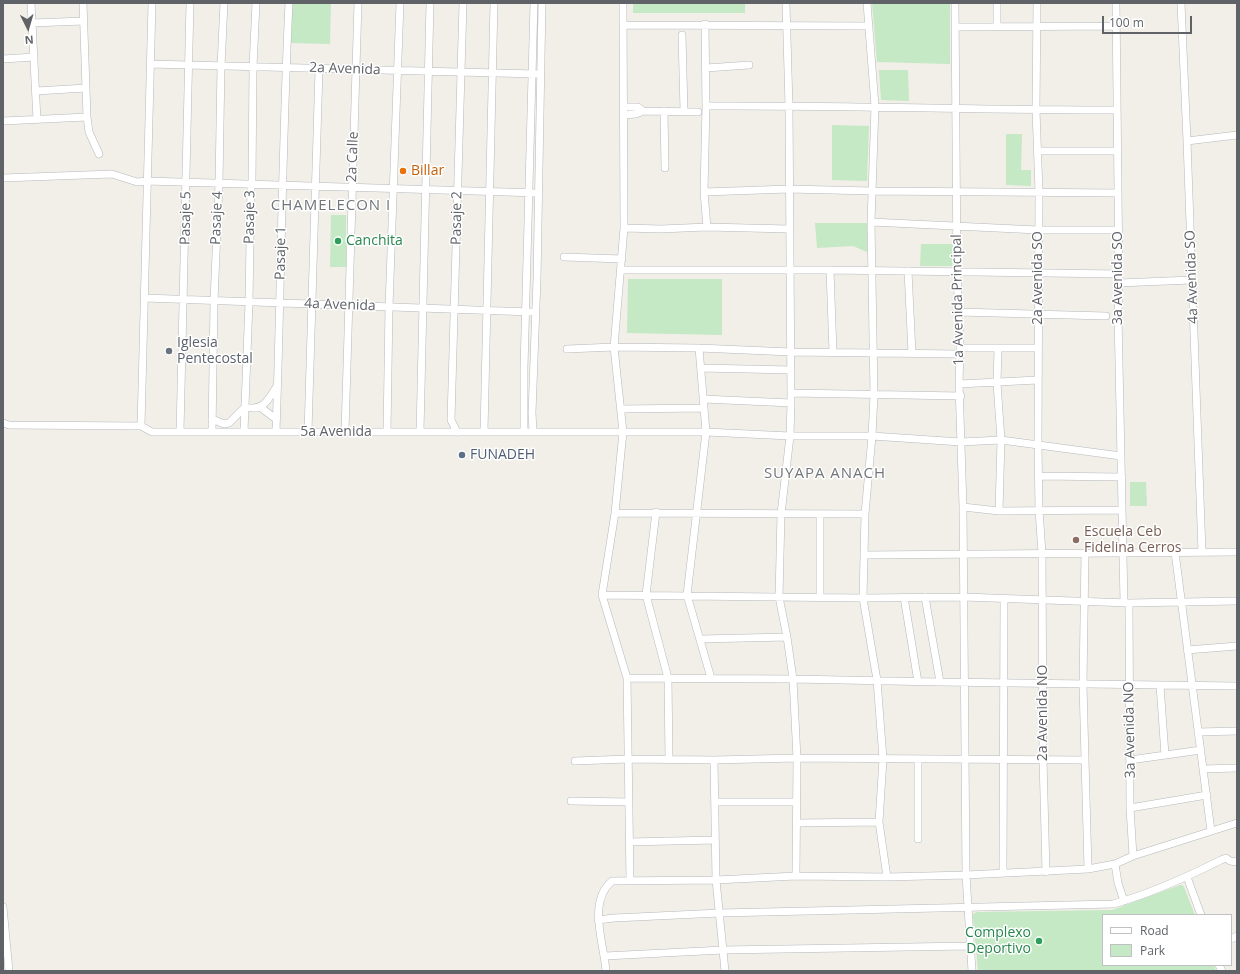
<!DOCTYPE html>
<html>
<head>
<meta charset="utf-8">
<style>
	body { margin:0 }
	#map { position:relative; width:1240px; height:974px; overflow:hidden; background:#f1efe8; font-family:"Open Sans",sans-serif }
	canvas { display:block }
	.frame { position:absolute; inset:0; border:4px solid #5f6368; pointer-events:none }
	.legend { position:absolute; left:1102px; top:914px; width:130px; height:52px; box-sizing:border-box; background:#fff; border:1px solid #bfc1c3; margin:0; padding:5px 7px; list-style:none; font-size:12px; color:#5f6368 }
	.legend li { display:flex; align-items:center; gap:8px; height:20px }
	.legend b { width:20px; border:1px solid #bfc1c3 }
	.north { position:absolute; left:8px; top:8px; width:40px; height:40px; -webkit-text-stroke:3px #fff; paint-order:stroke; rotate:175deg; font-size:11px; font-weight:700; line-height:16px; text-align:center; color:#5f6368 }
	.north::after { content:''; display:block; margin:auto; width:14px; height:18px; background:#5f6368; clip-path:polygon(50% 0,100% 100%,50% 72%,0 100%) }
	.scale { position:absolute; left:1102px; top:16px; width:90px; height:18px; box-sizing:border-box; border:2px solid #5f6368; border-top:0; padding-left:5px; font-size:12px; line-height:14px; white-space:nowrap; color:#5f6368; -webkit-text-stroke:3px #fff; paint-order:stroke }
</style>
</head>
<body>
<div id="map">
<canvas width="1240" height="974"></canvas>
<div class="frame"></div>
<ul class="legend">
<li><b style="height:5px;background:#fff"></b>Road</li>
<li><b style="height:11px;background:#c5e8c5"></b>Park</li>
</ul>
<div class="north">N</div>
<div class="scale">100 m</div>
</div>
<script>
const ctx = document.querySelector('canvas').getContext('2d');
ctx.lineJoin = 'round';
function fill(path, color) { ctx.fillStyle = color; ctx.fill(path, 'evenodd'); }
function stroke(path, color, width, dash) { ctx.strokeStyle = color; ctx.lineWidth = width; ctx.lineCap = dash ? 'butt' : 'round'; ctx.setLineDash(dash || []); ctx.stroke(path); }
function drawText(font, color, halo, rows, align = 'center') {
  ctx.font = font + ' "Open Sans",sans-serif'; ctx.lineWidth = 3; ctx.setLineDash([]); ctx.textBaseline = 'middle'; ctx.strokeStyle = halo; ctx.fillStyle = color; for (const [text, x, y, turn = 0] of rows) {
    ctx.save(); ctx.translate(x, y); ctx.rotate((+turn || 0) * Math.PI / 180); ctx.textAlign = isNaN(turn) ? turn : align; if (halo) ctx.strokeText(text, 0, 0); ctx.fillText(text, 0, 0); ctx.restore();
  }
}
const green = new Path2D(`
	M292,3H331L330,44L291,43Z
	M633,3H745V13H633Z
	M872,3H950V64L877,62Z
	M879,70H908L909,101L881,100Z
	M832,125L869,126L867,181L832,180Z
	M1006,134H1022L1021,170H1031V186L1006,185Z
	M331,215H346V267H330Z
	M815,223H868L867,252L853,246L817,248Z
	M921,244H953L952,266H920Z
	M628,279H722V335L627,333Z
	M1130,482H1146L1147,506H1130Z
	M1180,885H1182L1184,887L1195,915H1103V965H1214L1216,971H978L973,917V914L977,912L1112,910Z`);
const street = new Path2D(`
	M31,3L37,120
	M83,3L87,117L89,132L99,154
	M623,3L624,228L614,347L623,432L615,513L602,595L627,678L630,880
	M786,3L789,106L791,403L790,436L781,514L779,597L787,637L793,679L797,758L796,876
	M867,3L875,106L871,222L874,395L872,436L865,514L863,598L877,680L883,759L879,822L887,877
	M955,3L957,272L960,348L959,384L963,507L966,875L972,971
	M997,3V26
	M1037,3L1036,110L1039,192L1038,445L1039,510L1042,553L1043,759L1046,872
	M1116,3L1119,283L1118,315L1124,603
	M1181,3L1187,141L1202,552
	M32,23L84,21
	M705,24L706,106L704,192L707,227
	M623,25L869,26
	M955,27L1116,26
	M682,35L684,111
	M3,59L34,57
	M150,64L536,74
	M706,68L749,65
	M36,91L86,88
	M706,106C843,105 980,110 1117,110
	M623,107H638L643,111
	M664,111L665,168
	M623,115L636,114L643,111L698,112
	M3,121L87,117
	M1187,141L1237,135
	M1037,151H1118
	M3,178L112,174L137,182L147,181L539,193
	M704,192L789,189L872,191L1118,193
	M871,222L1038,230H1119
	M624,228L661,229L707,227L789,229
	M564,257L622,259
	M621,270H830L1119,274
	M830,270L833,352
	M908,271L912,353
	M1119,283L1192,280
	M145,298L531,312
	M958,312L1106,316
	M699,348L706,432L687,595L711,678
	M960,348H1038
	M567,349L614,347L699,348L791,352L960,354
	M998,349L997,383L1001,440L999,511
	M701,368L791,370
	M959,384L1038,380
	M791,393L961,396
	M703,399L791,403
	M260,407L276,419
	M621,409L704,408
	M212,419L224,424L229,423L245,407C263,412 268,400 277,386
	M3,423L9,425L141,426L152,432H706L790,436H872L961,442L1001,440L1121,456
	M141,426L152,3
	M524,431V368L534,3
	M180,432L190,3
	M212,432L214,301L219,183L221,66L224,3
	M244,432L249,302L251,184L252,182L253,67L256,3
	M276,432C281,289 282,146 289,3
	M308,432L319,69
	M345,432L358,3
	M387,432L389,307L400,3
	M420,432L430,3
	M457,432L451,420L463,3
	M484,432L494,3
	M533,432L532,413L537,279L542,3
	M1039,476L1122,477
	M963,507L999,511L1121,510
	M656,512L646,595L668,678L669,759
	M615,513L865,514
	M1175,552L1211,831
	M1085,553L1083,685L1088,869
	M864,555L1237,552
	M602,595L863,598L964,597L1129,603L1237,601
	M820,597V514
	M904,597L918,682
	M925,597L940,682
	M1129,603L1130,808L1133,856
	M701,639L787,637
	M1187,650L1237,646
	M627,678L793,679L940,682L1237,686
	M1160,685L1165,755
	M1198,732L1237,731
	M714,760L716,880L725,971
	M1130,760L1201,750
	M575,761L628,759L714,760L797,758L1084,760
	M1203,769L1237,768
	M571,801L629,802
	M715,802H797
	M1130,808L1207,795
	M797,823L879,822
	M918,839V759
	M629,842L715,840
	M1115,864L1118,883L1124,901
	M1003,873L1004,599
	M1187,877L1201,915
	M3,907L9,971
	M598,920L614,918L720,913L1113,904C1150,894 1187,877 1221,860L1226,858L1230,861L1237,862
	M1231,939L1237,936
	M605,956L723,950L970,946
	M1219,965L1222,971
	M606,971C604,943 587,902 612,881L716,880L796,876L887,877L966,875L1088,869L1115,864L1133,856L1237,823`);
const markers = [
	[403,171,4,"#e8710a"],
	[338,241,4,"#2e9e5b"],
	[169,351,4,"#6b7280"],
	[462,455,4,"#5c6f8a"],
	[1076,540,4,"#8d6e63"],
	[1039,941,4,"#2e9e5b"]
];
const streetNames = [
	["2a Avenida",345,69,2],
	["2a Calle",353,157,-88],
	["Pasaje 3",250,217,-89],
	["Pasaje 5",186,218,-89],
	["Pasaje 4",217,218,-88],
	["Pasaje 2",457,218,-89],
	["Pasaje 1",281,253,-89],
	["4a Avenida SO",1192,277,-92],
	["2a Avenida SO",1038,278,-90],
	["3a Avenida SO",1118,278,-90],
	["1a Avenida Principal",958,300,-91],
	["4a Avenida",340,305,2],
	["5a Avenida",336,432],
	["2a Avenida NO",1043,713,-90],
	["3a Avenida NO",1130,730,-91]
];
const foodNames = [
	["Billar",411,171]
];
const leisureNames = [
	["Canchita",346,241],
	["Complexo",1031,933,"right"],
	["Deportivo",1031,949,"right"]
];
const worshipNames = [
	["Iglesia",177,343],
	["Pentecostal",177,359]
];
const serviceNames = [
	["FUNADEH",470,455]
];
const educationNames = [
	["Escuela Ceb",1084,532],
	["Fidelina Cerros",1084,548]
];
const neighbourhoodNames = [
	["CHAMELECON I",331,206],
	["SUYAPA ANACH",825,474]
];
fill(green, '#c5e8c5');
stroke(street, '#b5b8bc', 8);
stroke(street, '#fff', 7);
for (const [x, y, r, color] of markers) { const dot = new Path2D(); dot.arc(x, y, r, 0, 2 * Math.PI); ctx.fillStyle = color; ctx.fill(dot); stroke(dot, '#fff', 1.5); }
drawText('14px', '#5f6368', '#fff', streetNames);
drawText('14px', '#c56008', '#fff', foodNames, 'left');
drawText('14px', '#27864d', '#fff', leisureNames, 'left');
drawText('14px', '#5b616d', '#fff', worshipNames, 'left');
drawText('14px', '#4e5e75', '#fff', serviceNames, 'left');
drawText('14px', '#785e54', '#fff', educationNames, 'left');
ctx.letterSpacing = '1px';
drawText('15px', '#70757a', '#fff', neighbourhoodNames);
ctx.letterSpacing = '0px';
</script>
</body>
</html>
